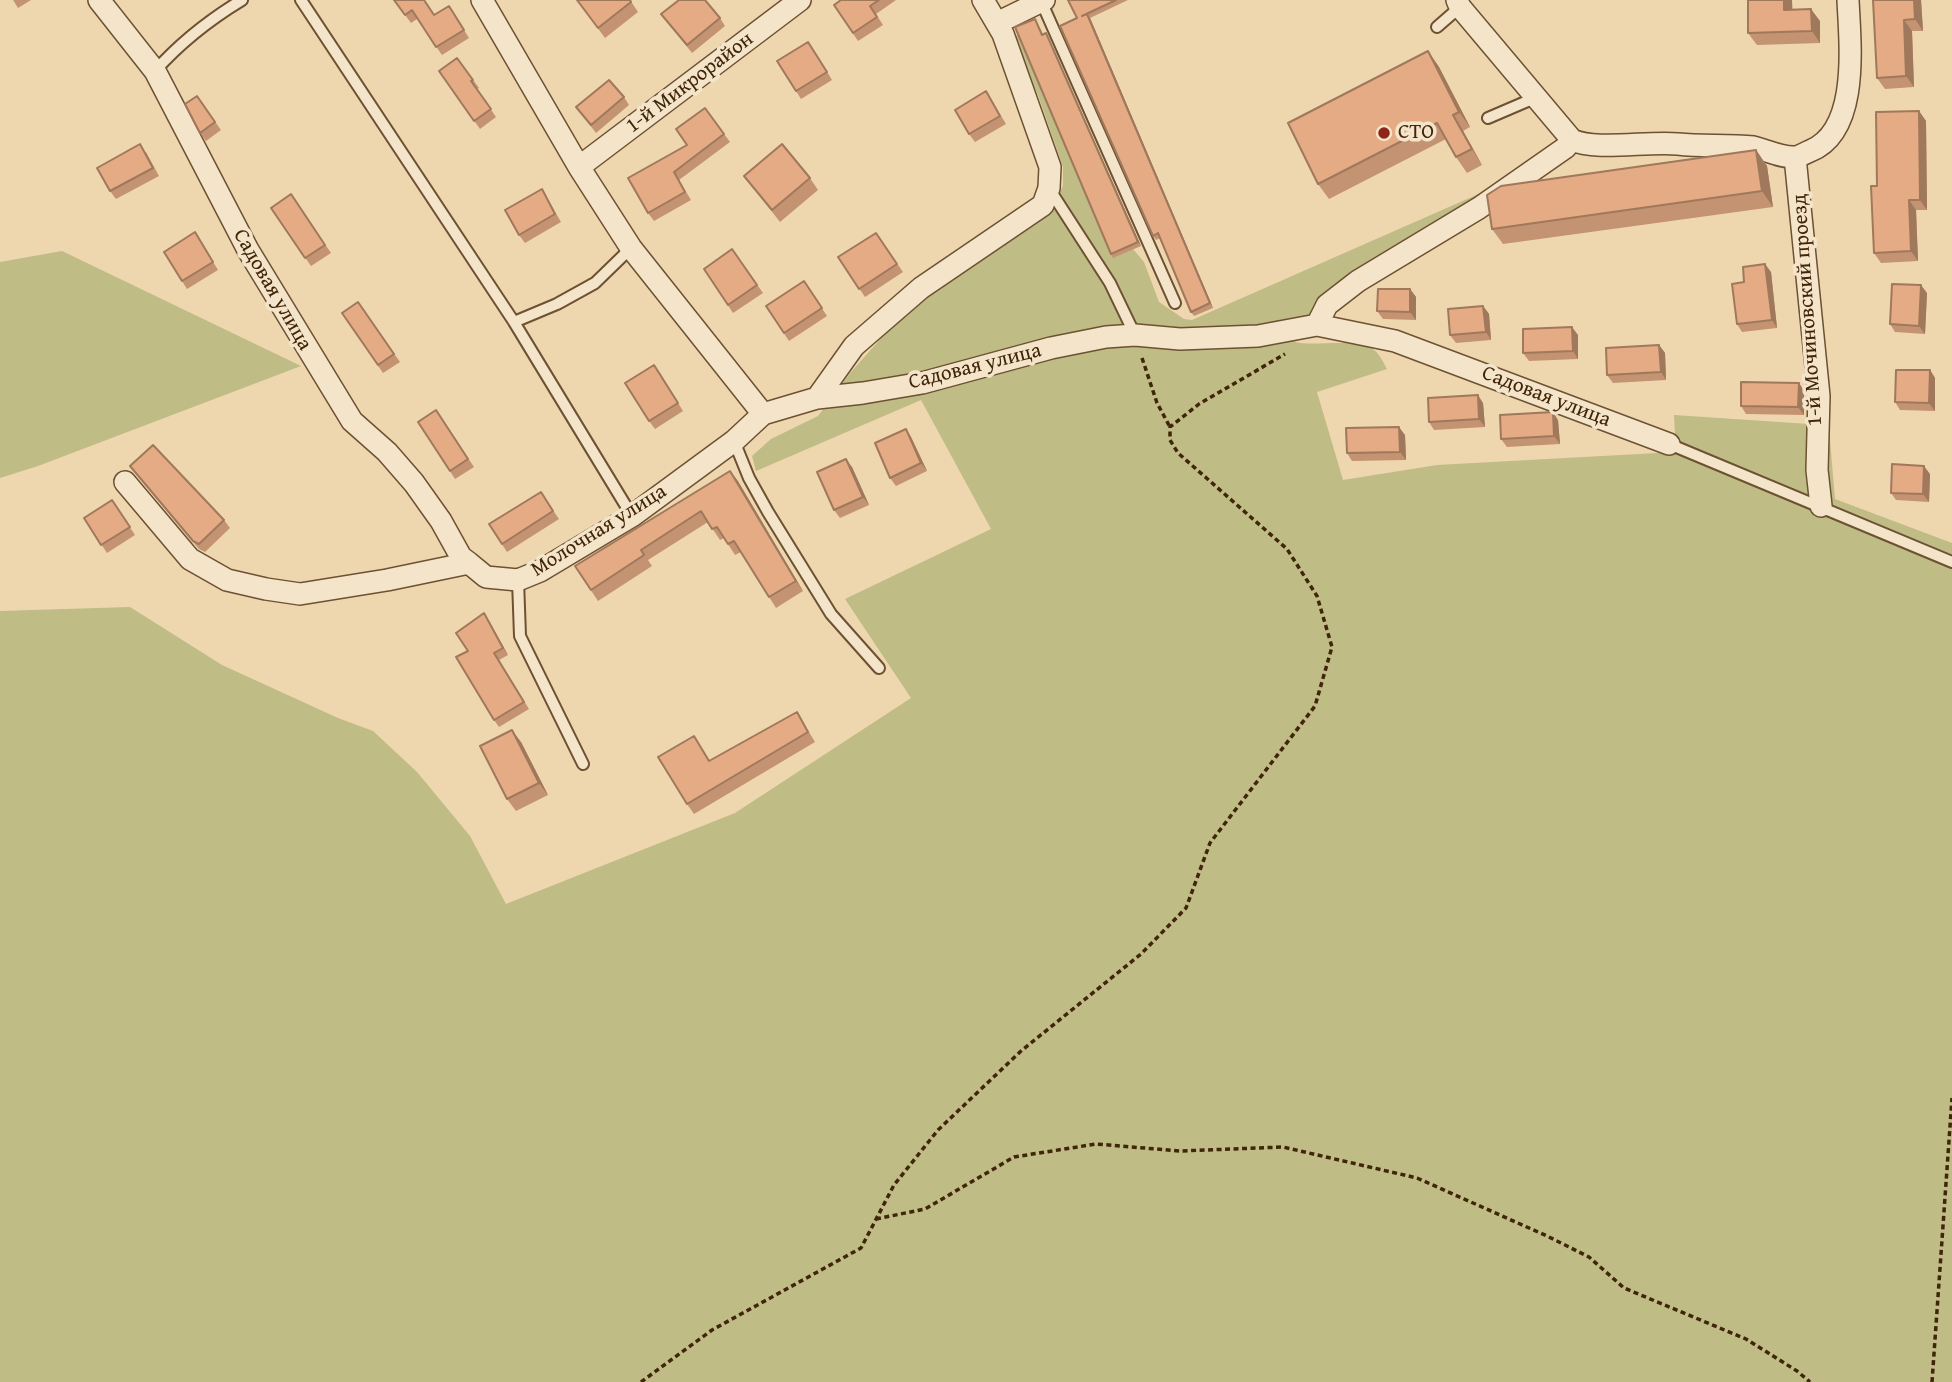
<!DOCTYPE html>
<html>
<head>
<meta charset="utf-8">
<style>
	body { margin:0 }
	canvas { display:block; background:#eed6ae }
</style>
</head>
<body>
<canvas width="1952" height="1382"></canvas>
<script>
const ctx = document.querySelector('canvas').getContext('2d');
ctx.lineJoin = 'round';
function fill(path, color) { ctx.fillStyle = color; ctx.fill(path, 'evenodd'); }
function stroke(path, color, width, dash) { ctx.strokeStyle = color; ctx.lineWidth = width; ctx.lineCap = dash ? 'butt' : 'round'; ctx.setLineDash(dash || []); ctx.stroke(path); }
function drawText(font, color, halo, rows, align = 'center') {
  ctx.font = font + ' "Gentium Book Plus",serif'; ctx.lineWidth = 7; ctx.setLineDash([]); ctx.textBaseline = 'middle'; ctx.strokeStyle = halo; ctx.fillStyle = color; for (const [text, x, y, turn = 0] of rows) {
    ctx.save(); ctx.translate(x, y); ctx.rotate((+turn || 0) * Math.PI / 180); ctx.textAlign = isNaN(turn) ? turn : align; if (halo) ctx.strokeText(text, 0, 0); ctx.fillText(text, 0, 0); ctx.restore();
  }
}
const green = new Path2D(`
	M1018,31L1133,249L1144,262L1159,302L1184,319L1192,320L1499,185L1311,313L1295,342C1315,347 1359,337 1374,350C1380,354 1384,364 1387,369L1317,392L1343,480L1437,465L1676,452L1674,415L1809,424L1829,428L1835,499L1952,543V1382H0V611L130,607L222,665L338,718L373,731L417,772L470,836L506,904L735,813L911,698L845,599L991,529L921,400L756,471L752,456L771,439L818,416L851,372L900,317L972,260L1024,232L1048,213L1063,186V167L1038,95L1014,44Z
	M62,251L301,366L38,466L0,478V262Z`);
const path = new Path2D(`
	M1142,358L1157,403L1170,427
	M876,1219L925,1209L1014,1157L1096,1144L1180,1151L1283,1147L1417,1178L1547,1236L1589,1257L1624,1288L1746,1339L1797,1371L1810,1382
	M641,1382L712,1330L861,1248L894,1185L938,1130L1021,1051L1141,954L1186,908L1210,843L1315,706L1332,647L1317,596L1287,549L1178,453L1170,440V427L1199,404L1285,354
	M1932,1382L1952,1098`);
const lane = new Path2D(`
	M301,0L514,322L632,516
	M1041,1L1175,303
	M1437,27L1460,7
	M155,71C180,43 209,20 242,0
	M1488,118L1537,97
	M1050,190L1110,283L1135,335
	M514,322L557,304L595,283L631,248
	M734,441L749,478L768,512L831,614L879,668
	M1669,444L1952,562
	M518,580L520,636L583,764`);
const street = new Path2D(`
	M99,0L155,71L248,250L352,421L387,452L414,483L441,521L461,557L469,563
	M482,0L579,167L631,248L763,414
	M1457,0L1460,7L1572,140C1596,151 1647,141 1678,144C1702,147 1729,144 1753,147C1766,150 1782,158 1795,157C1799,157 1805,153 1810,151C1860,131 1850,44 1848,0
	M997,23L1044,0
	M1795,157L1819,396L1817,470L1821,506
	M579,167L800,0
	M1317,325L1327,305L1358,281L1479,208L1565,148L1572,140
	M817,398L854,346L921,288L1043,205L1049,188L1050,167L1003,34L983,0
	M125,482L190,559L227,580L266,589L300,594L387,580L469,563L486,577L518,580L540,571L632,516L734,441L763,414L817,398L863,393L922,383L1051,348L1106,337L1135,335L1180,339L1258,336L1317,325L1395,341L1669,444`);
const wall = new Path2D(`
	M13,0H31L18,8Z
	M394,0L434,15L449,6L469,38L442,55L417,19L411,23Z
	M577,0H630L638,12L605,38Z
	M841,0H896L876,14L883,25L858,41L834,5Z
	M1068,0H1128L1090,18L1213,308L1194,316L1191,312L1160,238L1156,240L1153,236L1077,18Z
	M1748,0H1792V10L1820,21V43L1757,45L1748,33Z
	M1873,0H1921L1923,31H1912L1914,87L1885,89L1877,78Z
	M661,14L720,18L725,26L692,53Z
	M1035,19L1043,34L1046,33L1048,37L1141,246L1113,258L1111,254Z
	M814,50L832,80L801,99L796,91Z
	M1428,51L1439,67L1470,127L1463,131L1482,165L1467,173L1456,157L1446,139L1329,199L1318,184Z
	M457,58L479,88L477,89L496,117L480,129L439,71Z
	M986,91L1006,124L975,142L969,134Z
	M197,96L221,130L206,141L200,133Z
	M624,97L629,105L596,133L576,107Z
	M705,108L730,142L679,180L691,200L654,221L648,213L687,145Z
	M1919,111L1926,121L1927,210H1916L1918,261L1881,263L1874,253L1877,186Z
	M1756,150L1767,166L1773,207L1503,244L1492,229Z
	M146,152L159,176L116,199L110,191Z
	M744,176L810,178L818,190L780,222Z
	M542,189L561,222L525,243L519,235Z
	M291,194L331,253L311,266L271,208Z
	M195,232L218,270L187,289L182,281Z
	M876,233L903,272L865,297L838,257Z
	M732,249L763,293L733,313L704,269Z
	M1771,272L1777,328L1742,332L1737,324L1744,282Z
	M804,281L827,316L789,341L766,306Z
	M1410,289L1416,297V320L1383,319L1377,311Z
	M1927,293L1925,334L1895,332L1890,324Z
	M358,302L400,362L383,373L342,313Z
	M1483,306L1489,314L1491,340L1456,343L1450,335Z
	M1578,335V359L1529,361L1523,353Z
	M1659,345L1665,353L1666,380L1613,383L1607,375Z
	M1930,370L1935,378V411L1900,410L1895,402Z
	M660,373L683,411L655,429L649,421Z
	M1799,383L1804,391V415L1746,414L1741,406Z
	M1483,403L1485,427L1434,430L1429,422Z
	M436,410L474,467L455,479L418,422Z
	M1558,420L1560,444L1507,447L1501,439Z
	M906,429L911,437L927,471L896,486L890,478Z
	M1405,435L1406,460L1352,461L1347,453Z
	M130,466L224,520L230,528L205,552L199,549Z
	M852,467L869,505L840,518L834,510Z
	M730,471L803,591L776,608L741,552L735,555L724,538L720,540L708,522L648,560L652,566L598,601L575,566Z
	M1930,474L1929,502L1896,500L1891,493Z
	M112,500L135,535L107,553L84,518Z
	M546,500L559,519L507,552L489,524Z
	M484,613L508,655L499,660L529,709L499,727L494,720L468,651Z
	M797,712L815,742L694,814L687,804L694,736L710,761Z
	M521,742L548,795L516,811L507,799Z`);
const shadedWall = new Path2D(`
	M1784,0H1792L1793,22L1784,10Z
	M1914,0H1921L1923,31L1915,19Z
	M1811,9L1820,21V43L1812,31Z
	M1087,14L1090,18L1213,308L1210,303Z
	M1904,20L1912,31L1914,87L1906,76Z
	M1046,33L1048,37L1141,246L1138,242Z
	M1428,51L1439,67L1470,127L1459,112Z
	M1919,111L1926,121L1927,210L1920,200Z
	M1453,115L1463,131L1482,165L1472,149Z
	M1756,150L1767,166L1773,207L1762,191Z
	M1909,200L1916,210L1918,261L1911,251Z
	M1765,264L1771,272L1777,328L1772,320Z
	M1921,285L1927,293L1925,334L1919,326Z
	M1410,289L1416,297V320L1410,312Z
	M1483,306L1489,314L1491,340L1486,332Z
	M1572,327L1578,335V359L1573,351Z
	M1659,345L1665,353L1666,380L1661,372Z
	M1930,370L1935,378V411L1929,403Z
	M1799,383L1804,391V415L1798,407Z
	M1478,395L1483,403L1485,427L1479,419Z
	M1553,412L1558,420L1560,444L1554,436Z
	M1399,427L1405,435L1406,460L1400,452Z
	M906,429L911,437L927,471L921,463Z
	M846,459L852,467L869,505L863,497Z
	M1924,466L1930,474L1929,502L1923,494Z
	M730,471L738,481L803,591L796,581Z
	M484,613L489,621L508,655L503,648Z
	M512,730L521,742L548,795L539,783Z`);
const building = new Path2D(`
	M394,0H424L434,15L449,6L464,30L436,47L412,10L405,15Z
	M577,0H630L631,2L598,28Z
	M679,0H705L720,18L687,45L661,14Z
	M841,0H879L870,6L877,17L853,33L834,5Z
	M1068,0H1116L1082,16L1087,14L1210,303L1191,312L1158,233L1153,236L1060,26L1077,18Z
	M1748,0H1784V10L1811,9L1812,31L1748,33Z
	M1873,0H1914L1915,19L1904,20L1906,76L1877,78Z
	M1035,19L1042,35L1046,33L1138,242L1111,254L1015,27Z
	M808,42L827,72L796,91L777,61Z
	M1428,51L1459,112L1453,115L1472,149L1456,157L1437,123L1318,184L1288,123Z
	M457,58L473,80L471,81L491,109L474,121L439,71Z
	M609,80L624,97L591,125L576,107Z
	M986,91L1000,116L969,134L955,110Z
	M197,96L215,122L200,133L185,104Z
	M705,108L724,134L674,172L685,192L648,213L628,178L687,145L676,129Z
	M1919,111L1920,200H1909L1911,251L1874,253L1871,186H1877L1876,112Z
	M140,144L153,168L110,191L97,168Z
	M782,144L810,178L772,210L744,176Z
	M1756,150L1762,191L1492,229L1487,195L1501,186Z
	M542,189L555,214L519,235L505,210Z
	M291,194L325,245L305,258L271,208Z
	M195,232L213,262L182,281L164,252Z
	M876,233L897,264L859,289L838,257Z
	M732,249L757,285L728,305L704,269Z
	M1765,264L1772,320L1737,324L1732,284L1744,282L1743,267Z
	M804,281L822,308L784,333L766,306Z
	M1892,284L1921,285L1919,326L1890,324Z
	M1378,289H1410V312L1377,311Z
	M358,302L394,354L378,365L342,313Z
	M1483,306L1486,332L1450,335L1448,309Z
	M1572,327L1573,351L1523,353V329Z
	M1659,345L1661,372L1607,375L1606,348Z
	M654,365L678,403L649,421L625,383Z
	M1896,370H1930L1929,403L1895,402Z
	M1741,382L1799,383L1798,407L1741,406Z
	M1478,395L1479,419L1429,422L1428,398Z
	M436,410L468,459L450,471L418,422Z
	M1553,412L1554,436L1501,439L1500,415Z
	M1399,427L1400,452L1347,453L1346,428Z
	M906,429L921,463L890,478L875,443Z
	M153,445L224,520L199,544L193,541L130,466Z
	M846,459L863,497L834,510L817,472Z
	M1892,464L1924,466L1923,494L1891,493Z
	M730,471L796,581L769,597L734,541L728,544L717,527L712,529L701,511L641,550L644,555L591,590L575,566Z
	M541,492L553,511L502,544L489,524Z
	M112,500L130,527L101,545L84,518Z
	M484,613L503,648L494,653L524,702L494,720L456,657L468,651L456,633Z
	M797,712L808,732L687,804L658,757L694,736L709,761Z
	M512,730L539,783L507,799L480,746Z`);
const markers = [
	[1384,133,7,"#8f2418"]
];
const streetNames = [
	["1-й Микрорайон",690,83,-37],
	["Садовая улица",272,290,60],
	["1-й Мочиновский проезд",1808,310,-94],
	["Садовая улица",975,367,-14],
	["Садовая улица",1546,397,21],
	["Молочная улица",599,531,-32]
];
const poiNames = [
	["СТО",1398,133]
];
fill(green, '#bfbc86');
stroke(lane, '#6c5132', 14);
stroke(street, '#6c5132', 24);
stroke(path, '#402509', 3.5, [5, 3.5]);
stroke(lane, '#f4e4ca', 10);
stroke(street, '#f4e4ca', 21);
fill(wall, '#c49372');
fill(shadedWall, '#a0785c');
fill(building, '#e4ab84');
stroke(building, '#a0785c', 2);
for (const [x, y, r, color] of markers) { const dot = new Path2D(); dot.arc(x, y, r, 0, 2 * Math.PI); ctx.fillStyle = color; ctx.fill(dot); stroke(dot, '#f4e4ca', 2.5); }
drawText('21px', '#402509', '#f4e4ca', streetNames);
drawText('21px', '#402509', '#f4e4ca', poiNames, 'left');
</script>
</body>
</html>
